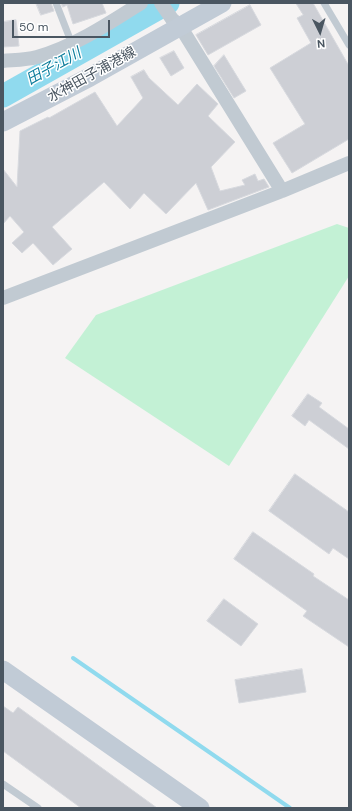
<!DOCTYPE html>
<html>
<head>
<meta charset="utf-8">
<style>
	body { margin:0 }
	#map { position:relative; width:352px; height:811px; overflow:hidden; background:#f5f3f3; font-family:"DM Sans",sans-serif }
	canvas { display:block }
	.frame { position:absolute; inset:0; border:4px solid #4a5661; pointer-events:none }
	.north { position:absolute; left:300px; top:12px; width:40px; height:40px; -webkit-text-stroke:3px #fff; paint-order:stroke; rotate:175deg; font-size:11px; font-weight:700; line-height:16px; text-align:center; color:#4a5661 }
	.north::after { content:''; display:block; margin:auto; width:14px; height:18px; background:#4a5661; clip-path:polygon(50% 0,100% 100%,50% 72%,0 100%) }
	.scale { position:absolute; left:12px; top:20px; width:98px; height:18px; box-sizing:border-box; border:2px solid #4a5661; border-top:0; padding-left:5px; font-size:12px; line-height:14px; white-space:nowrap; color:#4a5661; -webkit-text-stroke:3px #fff; paint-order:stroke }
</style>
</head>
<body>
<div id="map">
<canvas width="352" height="811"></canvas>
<div class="frame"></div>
<div class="north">N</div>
<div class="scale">50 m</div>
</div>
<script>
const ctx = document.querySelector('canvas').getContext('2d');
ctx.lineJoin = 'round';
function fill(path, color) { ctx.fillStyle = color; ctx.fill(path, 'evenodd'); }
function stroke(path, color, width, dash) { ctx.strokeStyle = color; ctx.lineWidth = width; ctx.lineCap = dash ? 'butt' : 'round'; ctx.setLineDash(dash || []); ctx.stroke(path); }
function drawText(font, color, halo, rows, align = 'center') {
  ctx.font = font + ' "DM Sans","Noto Sans JP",sans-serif'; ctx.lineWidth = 3; ctx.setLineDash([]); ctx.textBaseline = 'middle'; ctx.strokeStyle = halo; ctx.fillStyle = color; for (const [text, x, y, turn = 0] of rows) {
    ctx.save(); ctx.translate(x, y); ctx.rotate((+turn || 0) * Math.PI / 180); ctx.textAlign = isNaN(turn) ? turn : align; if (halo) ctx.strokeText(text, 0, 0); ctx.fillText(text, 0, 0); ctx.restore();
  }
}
const green = new Path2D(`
	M337,224L349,228V276L229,466L65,358L96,315Z`);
const stream = new Path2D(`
	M73,658L290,808`);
const river = new Path2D(`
	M3,96L168,3`);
const building = new Path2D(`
	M36,3H51L54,11L41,15Z
	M61,3H102L106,13L73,24L67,5L63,7Z
	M296,3H313L349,66V139L292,173L273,143L305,124L270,68L311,43L297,18L303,15Z
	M250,5L261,25L208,55L196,35Z
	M16,20L19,46L3,47V22Z
	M174,51L184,68L171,76L160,58Z
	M224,55L246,91L234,98L214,66Z
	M144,70L149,78L178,105L197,84L218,104L208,116L235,142L211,167L220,191L245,185L242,180L255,174L258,181L264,179L269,187L208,210L196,183L166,214L144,193L130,209L104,182L52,227L72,249L53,265L33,243L22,253L12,243L24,232L10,216L3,224V169L17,187L20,131L48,117L49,118L95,92L117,126L143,98L131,77Z
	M308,394L322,403L319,407L349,429V449L309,420L305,426L292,416Z
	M295,474L349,512V559L333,548L329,554L269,511Z
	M253,532L314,574L313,576L349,600V647L303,616L307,611L234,559Z
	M224,599L258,624L241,646L207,621Z
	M302,669L306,692L239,703L235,680Z
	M3,706L13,713L18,707L157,808H81L3,751Z`);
const lane = new Path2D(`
	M56,3L72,44
	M324,3L349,45
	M3,784L38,808`);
const street = new Path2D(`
	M161,3L172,19L180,26L282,191
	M3,61C14,60 26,60 37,57C75,46 108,24 141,3
	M3,298L282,191L349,163`);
const secondary = new Path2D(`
	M3,122L90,77L222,3
	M3,670L200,808`);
const streetNames = [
	["水神田子浦港線",92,75,-29]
];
const waterNames = [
	["田子江川",54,67,-29]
];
fill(green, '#c3f1d5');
stroke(stream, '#90daee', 4);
stroke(river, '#90daee', 23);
fill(building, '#cdcfd5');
stroke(building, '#d7d9de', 1);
stroke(lane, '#c1cad2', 7);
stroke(street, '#c1cad2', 14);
stroke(secondary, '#c1cbd6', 19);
drawText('14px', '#4a5661', '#fff', streetNames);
drawText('italic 15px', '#0c7c9b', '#fff', waterNames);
</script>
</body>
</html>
